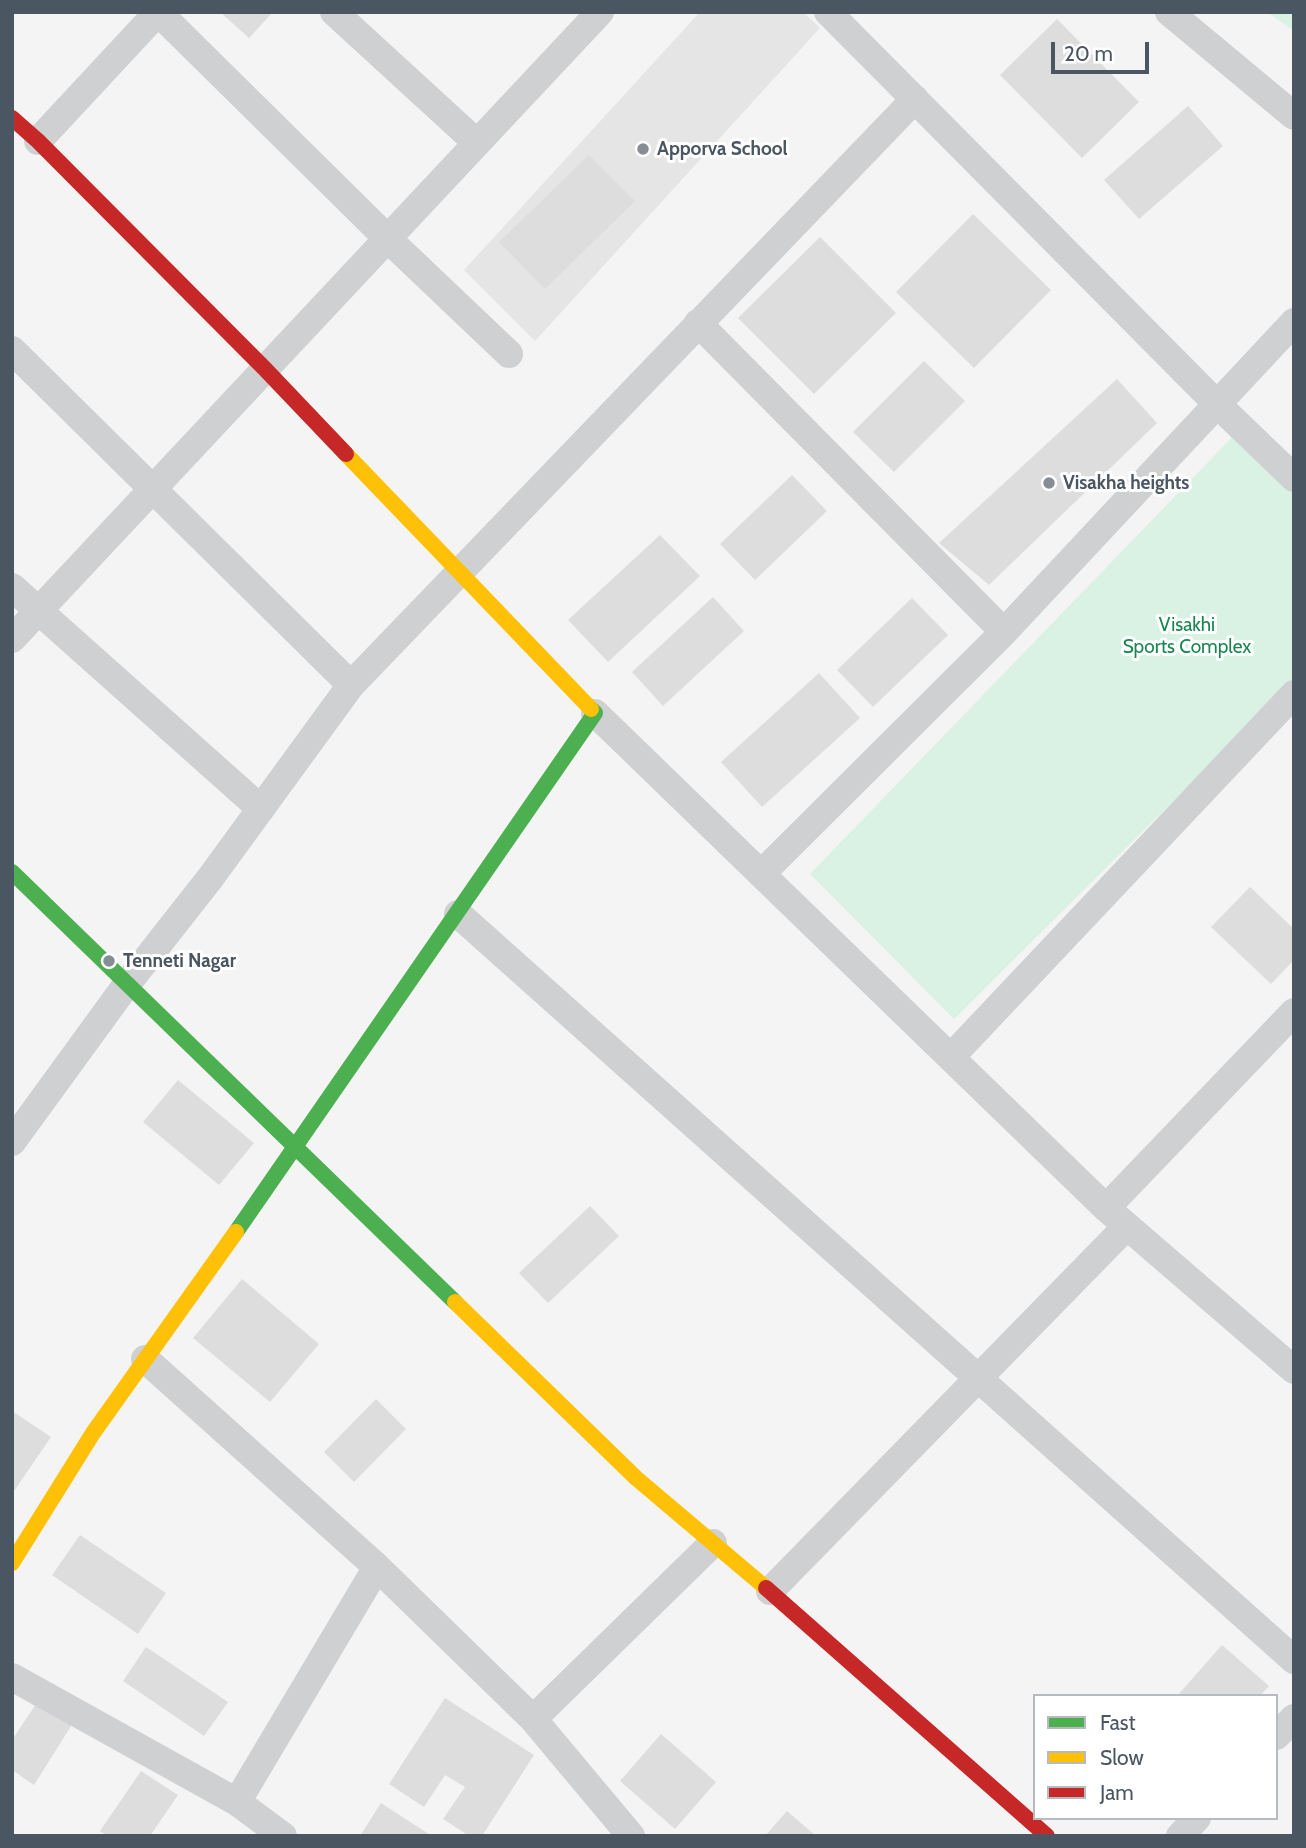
<!DOCTYPE html>
<html>
<head>
<meta charset="utf-8">
<style>
	body { margin:0 }
	#map { position:relative; width:1306px; height:1848px; overflow:hidden; background:#f4f4f4; font-family:Cabin,sans-serif }
	canvas { display:block }
	.frame { position:absolute; inset:0; border:14px solid #4a5661; pointer-events:none }
	.legend { position:absolute; left:1033px; top:1694px; width:245px; height:126px; box-sizing:border-box; background:#fff; border:2px solid #b7bbc0; margin:0; padding:9px 12px; list-style:none; font-size:21px; color:#4a5661 }
	.legend li { display:flex; align-items:center; gap:14px; height:35px }
	.legend b { width:35px; border:2px solid #b7bbc0 }
	.scale { position:absolute; left:1051px; top:42px; width:98px; height:32px; box-sizing:border-box; border:4px solid #4a5661; border-top:0; padding-left:9px; font-size:21px; line-height:24px; white-space:nowrap; color:#4a5661; -webkit-text-stroke:5px #fff; paint-order:stroke }
</style>
</head>
<body>
<div id="map">
<canvas width="1306" height="1848"></canvas>
<div class="frame"></div>
<ul class="legend">
<li><b style="height:9px;background:#4caf50"></b>Fast</li>
<li><b style="height:9px;background:#ffc107"></b>Slow</li>
<li><b style="height:9px;background:#c62828"></b>Jam</li>
</ul>
<div class="scale">20 m</div>
</div>
<script>
const ctx = document.querySelector('canvas').getContext('2d');
ctx.lineJoin = 'round';
function fill(path, color) { ctx.fillStyle = color; ctx.fill(path, 'evenodd'); }
function stroke(path, color, width, dash) { ctx.strokeStyle = color; ctx.lineWidth = width; ctx.lineCap = dash ? 'butt' : 'round'; ctx.setLineDash(dash || []); ctx.stroke(path); }
function drawText(font, color, halo, rows, align = 'center') {
  ctx.font = font + ' Cabin,sans-serif'; ctx.lineWidth = 6; ctx.setLineDash([]); ctx.textBaseline = 'middle'; ctx.strokeStyle = halo; ctx.fillStyle = color; for (const [text, x, y, turn = 0] of rows) {
    ctx.save(); ctx.translate(x, y); ctx.rotate((+turn || 0) * Math.PI / 180); ctx.textAlign = isNaN(turn) ? turn : align; if (halo) ctx.strokeText(text, 0, 0); ctx.fillText(text, 0, 0); ctx.restore();
  }
}
const education = new Path2D(`
	M700,12H803L820,28L535,341L464,270Z`);
const green = new Path2D(`
	M1267,12H1294V31Z
	M1238,431L1294,483V681L954,1019L810,874Z`);
const building = new Path2D(`
	M220,12H273L249,38Z
	M1057,19L1139,102L1082,158L1000,75Z
	M1188,106L1223,146L1139,219L1104,180Z
	M589,155L635,201L545,289L499,242Z
	M973,214L1051,290L974,368L896,292Z
	M820,237L896,313L814,394L738,318Z
	M924,361L965,401L894,472L853,432Z
	M1117,379L1157,423L989,585L939,543Z
	M792,475L827,511L755,580L720,544Z
	M660,535L700,576L608,662L568,620Z
	M713,597L744,631L663,706L632,672Z
	M912,598L948,635L873,707L837,670Z
	M819,673L860,718L762,807L721,762Z
	M1250,887L1294,929V960L1271,984L1211,927Z
	M178,1080L254,1143L219,1185L143,1122Z
	M590,1206L619,1236L548,1303L519,1273Z
	M242,1279L319,1344L270,1402L193,1338Z
	M376,1399L406,1429L354,1482L324,1452Z
	M12,1411L51,1437L12,1494Z
	M80,1535L166,1593L138,1634L52,1575Z
	M1222,1645L1269,1686L1260,1696H1177Z
	M146,1647L228,1702L204,1736L123,1681Z
	M445,1698L534,1755L482,1836H469L443,1819L465,1787L445,1775L424,1807L389,1784Z
	M38,1701L73,1723L34,1785L12,1770V1740Z
	M661,1734L716,1782L675,1829L620,1781Z
	M141,1771L178,1795L150,1836H107L100,1831Z
	M381,1803L432,1836H360Z
	M787,1811L816,1836H765Z`);
const street = new Path2D(`
	M158,12L388,239L509,354
	M334,12L477,143
	M828,12L1217,404L1294,478
	M1169,12L1294,116
	M38,141L158,12
	M698,323L1004,632
	M12,350L351,685
	M12,587L261,809
	M12,639L600,12
	M595,713L1106,1208L1294,1370
	M761,874L1004,632L1294,322
	M458,914L1294,1660
	M951,1057L1294,694
	M12,1142L127,984L211,877L351,685L915,99
	M1106,1208L1294,1012
	M145,1359L377,1567L533,1719L631,1836
	M770,1591L1127,1226
	M12,1677L237,1802L283,1836
	M533,1719L713,1543
	M1276,1736L1294,1718
	M237,1802L377,1567
	M1180,1836L1197,1818`);
const fast = new Path2D(`
	M12,872L455,1302
	M236,1232L595,713L591,709`);
const slow = new Path2D(`
	M346,454L591,709
	M455,1302L636,1478L766,1588
	M12,1563L93,1433L236,1232`);
const jam = new Path2D(`
	M12,118L38,141L265,369L346,454
	M766,1588L1047,1836`);
const markers = [
	[643,149,7,"#868d94"],
	[1049,483,7,"#868d94"],
	[109,961,7,"#868d94"]
];
const poiNames = [
	["Apporva School",657,149],
	["Visakha heights",1063,483],
	["Tenneti Nagar",123,961]
];
const parkNames = [
	["Visakhi",1187,625],
	["Sports Complex",1187,647]
];
fill(education, '#e6e5e6');
fill(green, '#d9f2e3');
fill(building, '#ddddde');
stroke(street, '#ced0d2', 28);
stroke(fast, '#4caf50', 16);
stroke(slow, '#ffc107', 16);
stroke(jam, '#c62828', 16);
for (const [x, y, r, color] of markers) { const dot = new Path2D(); dot.arc(x, y, r, 0, 2 * Math.PI); ctx.fillStyle = color; ctx.fill(dot); stroke(dot, '#fff', 2.5); }
drawText('bold 19px', '#4a5661', '#fff', poiNames, 'left');
drawText('19px', '#17864f', '#fff', parkNames);
</script>
</body>
</html>
